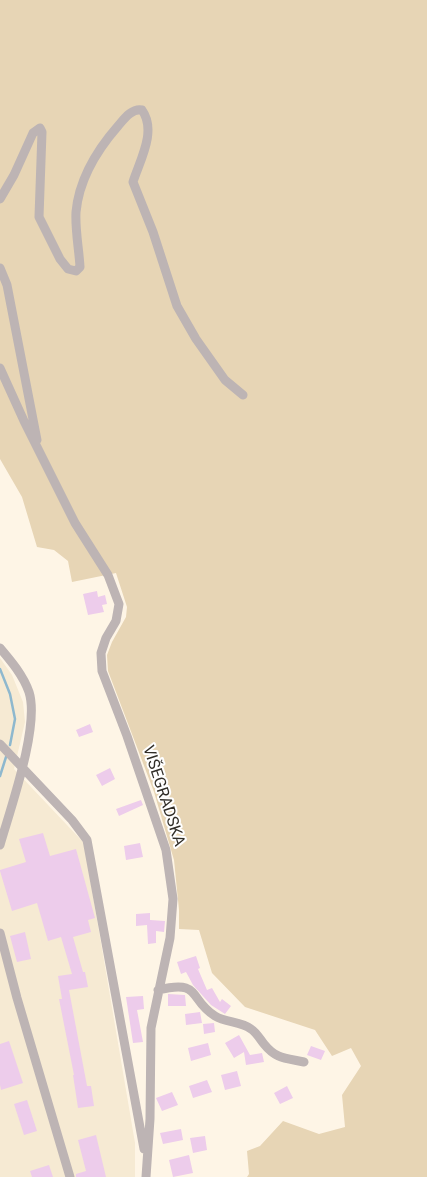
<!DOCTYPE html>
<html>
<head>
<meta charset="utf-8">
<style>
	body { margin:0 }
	canvas { display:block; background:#fef5e6 }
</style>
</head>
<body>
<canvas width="427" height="1177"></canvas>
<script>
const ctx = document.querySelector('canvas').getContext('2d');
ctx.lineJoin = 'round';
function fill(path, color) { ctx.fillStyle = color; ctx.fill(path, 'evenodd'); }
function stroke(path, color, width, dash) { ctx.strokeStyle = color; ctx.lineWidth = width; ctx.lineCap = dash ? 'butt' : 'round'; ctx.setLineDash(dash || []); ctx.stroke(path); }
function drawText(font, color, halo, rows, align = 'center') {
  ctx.font = font + ' Roboto,sans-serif'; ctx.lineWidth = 4; ctx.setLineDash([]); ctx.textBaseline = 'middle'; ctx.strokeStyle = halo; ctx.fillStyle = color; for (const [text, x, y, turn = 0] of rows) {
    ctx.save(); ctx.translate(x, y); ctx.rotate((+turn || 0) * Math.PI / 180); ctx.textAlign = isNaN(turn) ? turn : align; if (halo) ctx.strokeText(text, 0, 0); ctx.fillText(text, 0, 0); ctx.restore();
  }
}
const built = new Path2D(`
	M0,658L12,675L23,702L25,722L14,769L84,843L135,1143V1177H0Z`);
const green = new Path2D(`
	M0,0H427V1177H247L249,1174L247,1151L260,1146L283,1121L319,1134L345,1127L342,1095L361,1066L351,1048L332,1056L315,1030L245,1007L212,973L199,930L179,929V910L174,860L154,792L108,671L107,655L112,642L126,617L127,607L116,573L72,582L68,561L54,550L37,547L22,497L0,459Z`);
const stream = new Path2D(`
	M0,669L10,694L15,719L10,745
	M0,776L6,757`);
const building = new Path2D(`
	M97,591L98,597L105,595L107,604L102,605L104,612L88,615L83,594Z
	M90,724L93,732L79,737L76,730Z
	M110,768L115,779L102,786L96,775Z
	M141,800L143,805L119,816L116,809Z
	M43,833L50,856L76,849L95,918L88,920L91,932L73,937L83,972H85L88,987L69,990L87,1086H91L94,1106L78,1108L73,1075H74L59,999H62L58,976L72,974L61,937L48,941L37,903L12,911L0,871V870L26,862L19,839Z
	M140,843L143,857L126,860L124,846Z
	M150,913V920L165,921L164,932L156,931V943L148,944L147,925L136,926V914Z
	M25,932L31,959L17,962L10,936Z
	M196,956L200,968L198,969L207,990L212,988L220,1002L222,999L231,1006L225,1014L211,1005L193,985L186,972L181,974L177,962Z
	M168,994L185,995L186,1006H168Z
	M143,996L144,1009L137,1010L143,1042L133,1043L126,997Z
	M200,1012L202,1023L186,1025L185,1014Z
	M214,1023L215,1032L204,1034L203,1024Z
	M239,1035L250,1055L262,1053L264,1062L246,1065L244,1052L234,1058L225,1043Z
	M9,1041L23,1083L1,1090L0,1085V1044Z
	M208,1043L211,1055L191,1061L188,1048Z
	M311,1046L325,1051L321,1060L307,1055Z
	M237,1071L241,1086L225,1090L221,1075Z
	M207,1080L212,1092L193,1098L189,1086Z
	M287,1086L293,1098L280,1104L274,1093Z
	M172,1092L178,1105L162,1111L156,1098Z
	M27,1100L37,1131L24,1135L14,1104Z
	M181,1129L183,1140L163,1144L160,1133Z
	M96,1135L106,1177H76V1174L86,1171L78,1140Z
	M205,1136L207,1150L193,1153L190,1138Z
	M189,1155L193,1173L173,1177L169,1160Z
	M49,1165L53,1177H32L30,1171Z`);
const minor = new Path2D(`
	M0,199L14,175L33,133L40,128L42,132L39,217L60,259L68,269L76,271L80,267C79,249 75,230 76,212C79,180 97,150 118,126C124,119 132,108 142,110C157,131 140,160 133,182L153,232L177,306L196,339L225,380L243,395
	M0,268L7,285L37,440
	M0,368L24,421L75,523L108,575L119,604L116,621L106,638L101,653L102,671L127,736L166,850L173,899L170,938L151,1028L150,1119L146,1177
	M0,648C11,661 23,675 29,692C40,726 10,810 0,845
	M0,744L72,820L87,840L144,1149
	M0,933L17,998L70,1177
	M158,990C202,979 188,999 215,1016C226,1023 241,1021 251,1029C256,1032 260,1039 264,1044C276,1059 285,1058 304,1062`);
const streetNames = [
	["VIŠEGRADSKA",163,796,72]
];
fill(built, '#f6ead3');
fill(green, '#e7d5b5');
stroke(stream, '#8eb8ce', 2.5);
fill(building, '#edcceb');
stroke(minor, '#bdb4b4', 9);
drawText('16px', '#312e28', '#fff', streetNames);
</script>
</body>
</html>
